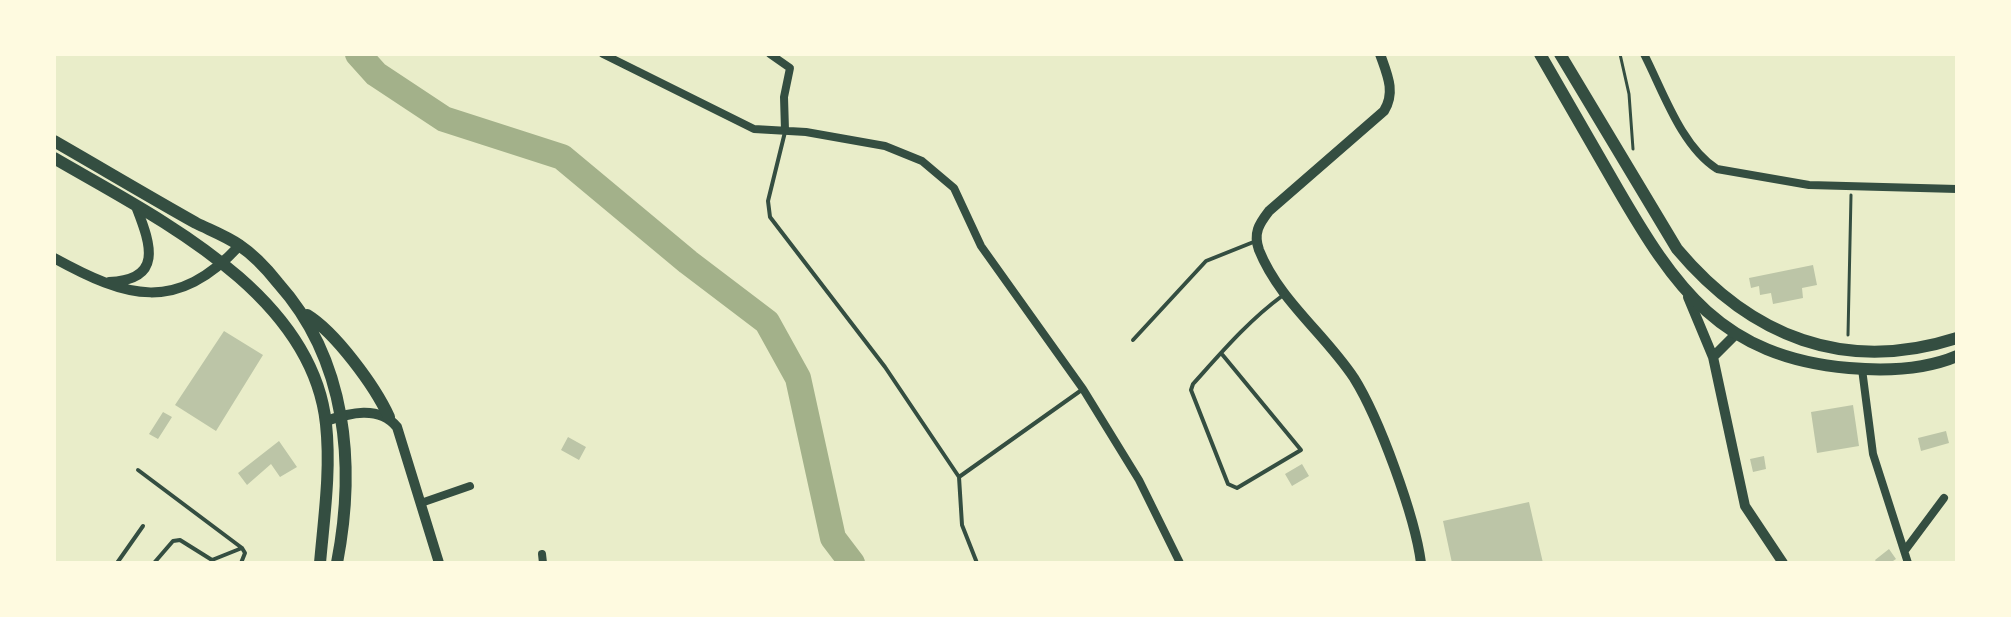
<!DOCTYPE html>
<html>
<head>
<meta charset="utf-8">
<style>
	body { margin:0 }
	#map { position:relative; width:2011px; height:617px; overflow:hidden; background:#e9edc9; font-family:Cabin,sans-serif }
	canvas { display:block }
	.frame { position:absolute; inset:0; border:56px solid #fefae0; pointer-events:none }
</style>
</head>
<body>
<div id="map">
<canvas width="2011" height="617"></canvas>
<div class="frame"></div>
</div>
<script>
const ctx = document.querySelector('canvas').getContext('2d');
ctx.lineJoin = 'round';
function stroke(path, color, width, dash) { ctx.strokeStyle = color; ctx.lineWidth = width; ctx.lineCap = dash ? 'butt' : 'round'; ctx.setLineDash(dash || []); ctx.stroke(path); }
function fill(path, color) { ctx.fillStyle = color; ctx.fill(path, 'evenodd'); }
const river = new Path2D(`
	M358,54L376,74L444,119L562,157L688,262L767,322L798,378L833,538L852,563`);
const building = new Path2D(`
	M1813,265L1817,285L1802,288L1803,298L1773,304L1771,293L1760,295L1759,286L1751,288L1749,278Z
	M224,331L263,355L216,431L175,405Z
	M1853,405L1859,446L1817,453L1811,412Z
	M163,412L172,417L158,439L149,434Z
	M1946,431L1949,443L1921,451L1918,438Z
	M568,437L586,447L579,460L561,450Z
	M279,441L297,467L280,477L271,464L247,485L238,473Z
	M1764,456L1766,469L1753,472L1750,459Z
	M1302,464L1309,476L1292,486L1285,474Z
	M1529,502L1543,563H1452L1443,521Z
	M1889,549L1896,559L1890,563H1877L1875,560Z`);
const path = new Path2D(`
	M1620,54L1629,94L1633,149
	M1848,335L1851,195`);
const service = new Path2D(`
	M785,132L768,201L770,217L885,367L959,477L962,525L977,563
	M1133,340L1206,261L1256,241
	M1221,353L1301,450L1237,488L1228,484L1191,390L1193,384C1221,353 1248,321 1282,296
	M138,470L242,548L245,553L241,563
	M959,477L1083,389
	M117,563L143,526
	M154,563L173,541L180,540L212,560L242,548`);
const minor = new Path2D(`
	M603,54L754,129L806,132L885,146L922,161L954,188L981,246L1083,389L1139,480L1180,563
	M770,54L790,68L784,97L785,130
	M1644,54C1663,91 1681,146 1717,169L1809,185L1957,189
	M1862,369L1873,454L1908,563
	M421,503L470,486
	M1906,549L1944,498
	M542,554L543,563`);
const tertiary = new Path2D(`
	M1380,54C1387,74 1396,92 1384,111L1269,211C1259,224 1253,233 1259,250C1279,300 1325,334 1354,378C1379,418 1415,516 1421,563
	M54,258C127,298 176,314 240,245
	M109,282C163,280 151,245 137,209
	M1688,297L1713,357L1745,506L1783,563
	M1713,357L1736,334
	M326,421C349,413 379,405 397,427L439,563`);
const primary = new Path2D(`
	M1540,54C1565,98 1591,142 1616,186C1675,288 1721,357 1849,368C1883,371 1924,370 1957,356
	M1560,54L1677,249C1751,337 1845,374 1957,338
	M54,141C101,168 148,196 196,223C210,230 226,236 239,245C254,255 267,269 278,283C347,360 356,465 337,563
	M54,158C155,217 312,292 326,424C331,470 324,517 320,563
	M307,315C335,332 375,386 389,417`);
stroke(river, '#a3b18a', 26);
fill(building, '#bcc5a7');
stroke(path, '#344e41', 3);
stroke(service, '#344e41', 4);
stroke(minor, '#344e41', 8);
stroke(tertiary, '#344e41', 10);
stroke(primary, '#344e41', 12);
</script>
</body>
</html>
